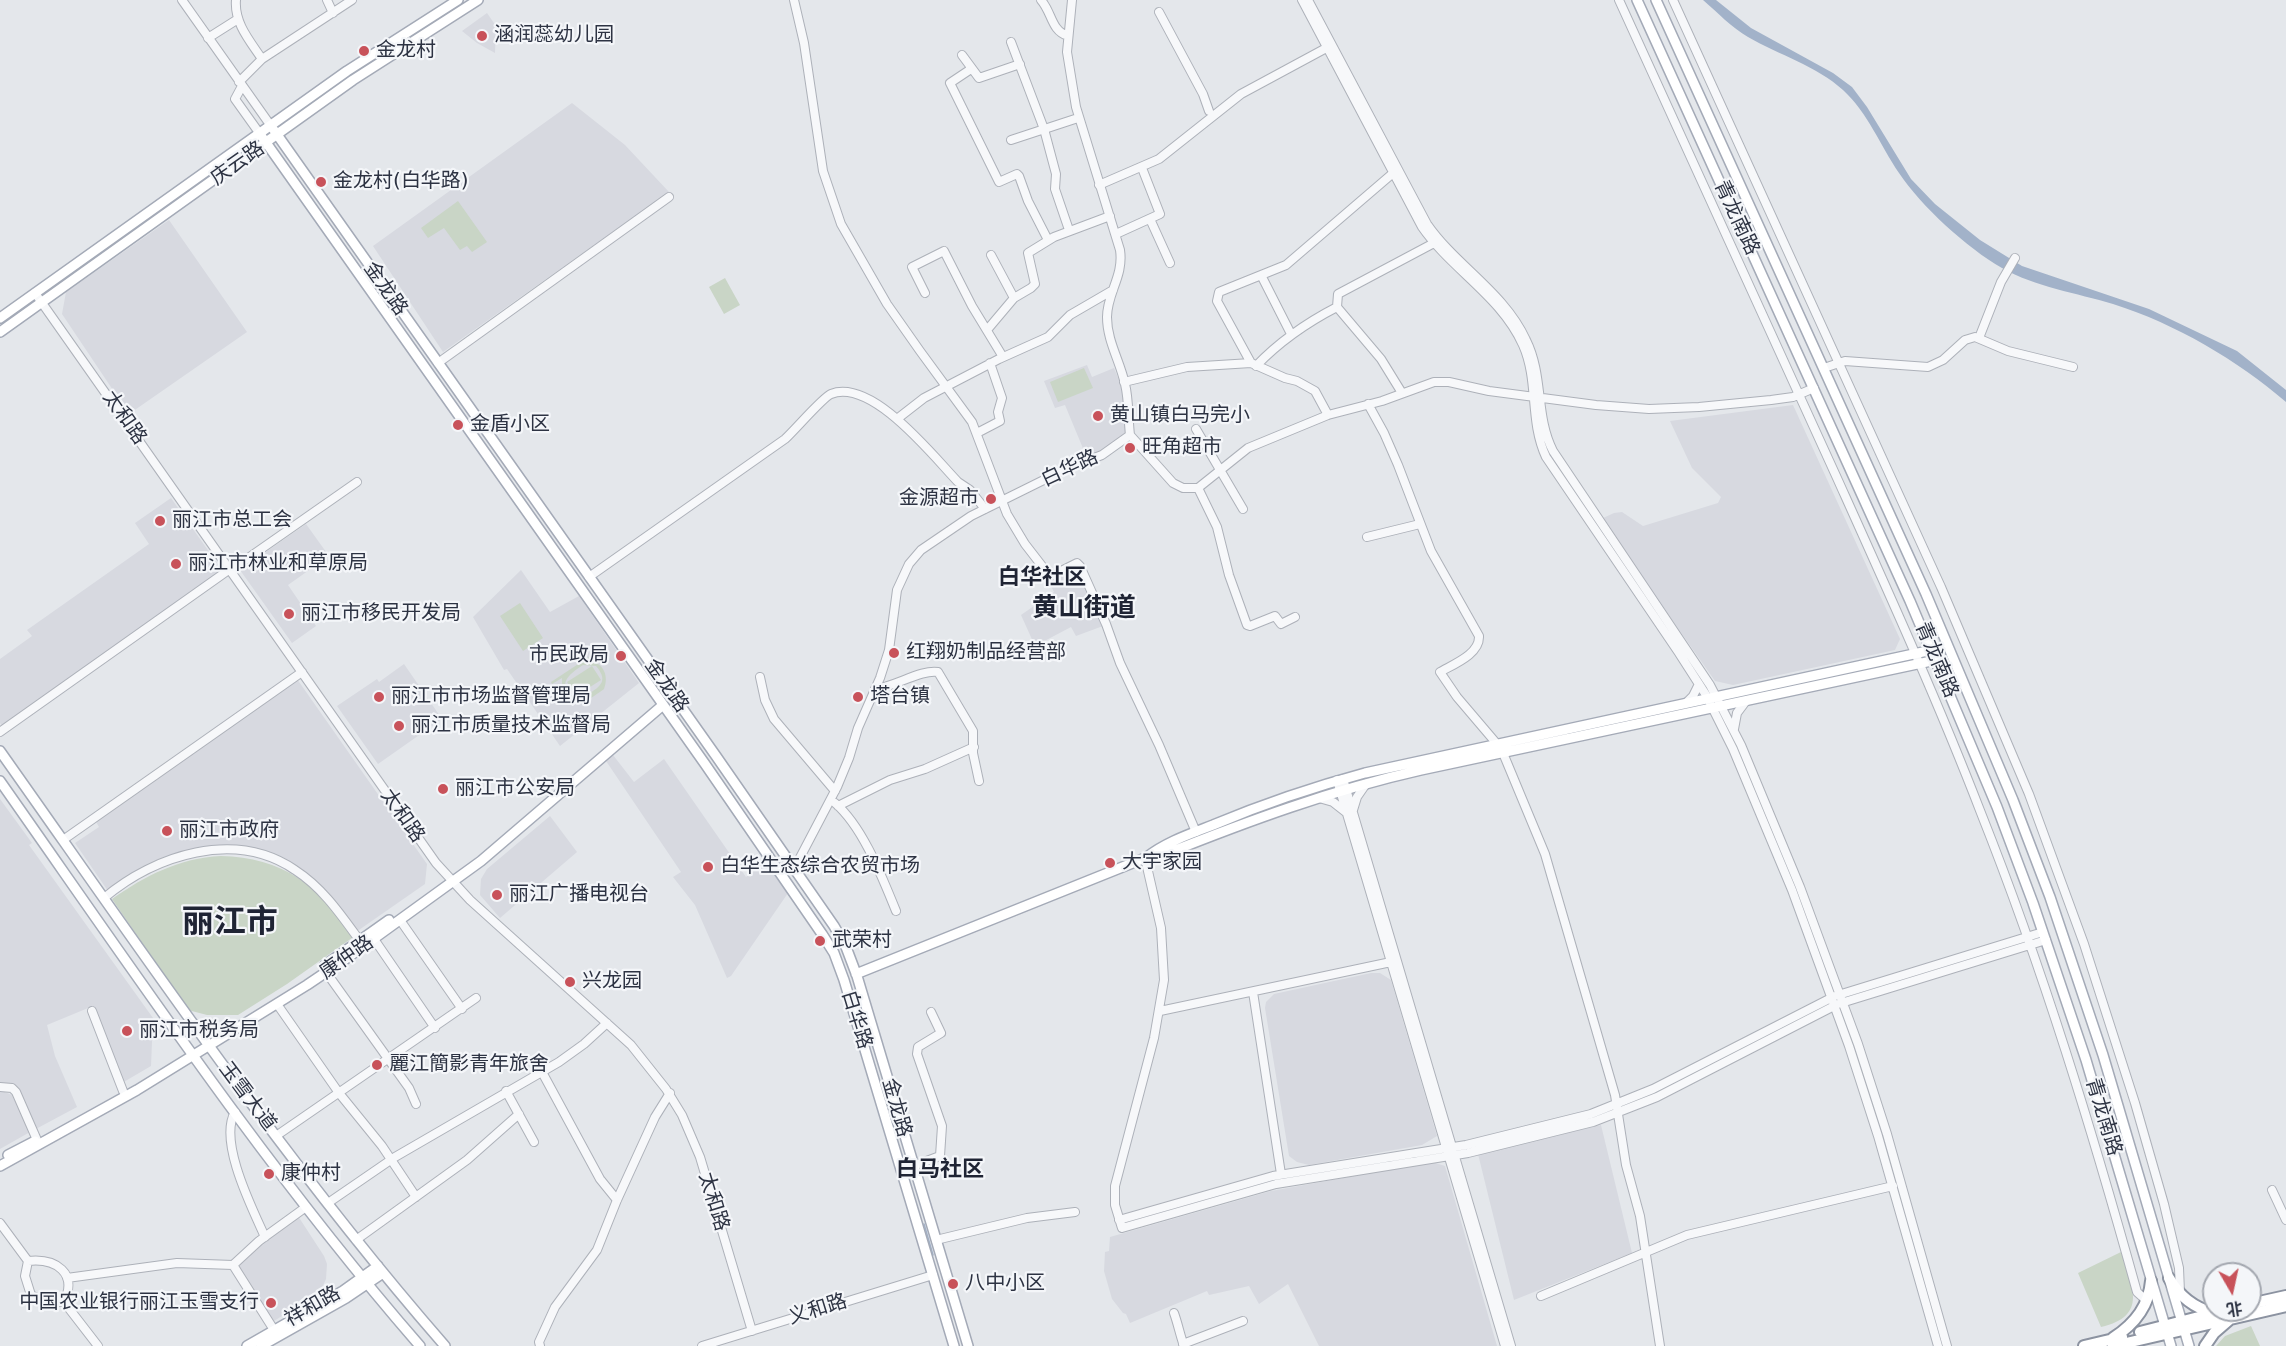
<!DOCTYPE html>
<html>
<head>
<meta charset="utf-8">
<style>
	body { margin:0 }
	#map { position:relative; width:2286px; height:1346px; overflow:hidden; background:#e4e7eb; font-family:"DejaVu Sans","Noto Sans SC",sans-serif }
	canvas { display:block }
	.north { position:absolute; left:2202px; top:1262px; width:60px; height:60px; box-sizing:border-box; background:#f4f6f9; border:2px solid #a4a8b0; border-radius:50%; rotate:171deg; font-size:16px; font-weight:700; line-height:24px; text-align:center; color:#2d3343 }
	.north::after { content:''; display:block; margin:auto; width:21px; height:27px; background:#c8525a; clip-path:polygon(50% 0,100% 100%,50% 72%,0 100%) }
</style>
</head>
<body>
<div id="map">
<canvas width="2286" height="1346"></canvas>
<div class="north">北</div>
</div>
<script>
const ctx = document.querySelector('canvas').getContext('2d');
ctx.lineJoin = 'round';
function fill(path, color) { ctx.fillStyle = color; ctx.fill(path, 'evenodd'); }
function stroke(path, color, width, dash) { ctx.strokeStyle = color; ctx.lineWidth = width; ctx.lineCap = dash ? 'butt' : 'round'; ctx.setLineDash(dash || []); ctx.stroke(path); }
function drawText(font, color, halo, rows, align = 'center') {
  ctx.font = font + ' "DejaVu Sans","Noto Sans SC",sans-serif'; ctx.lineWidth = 4.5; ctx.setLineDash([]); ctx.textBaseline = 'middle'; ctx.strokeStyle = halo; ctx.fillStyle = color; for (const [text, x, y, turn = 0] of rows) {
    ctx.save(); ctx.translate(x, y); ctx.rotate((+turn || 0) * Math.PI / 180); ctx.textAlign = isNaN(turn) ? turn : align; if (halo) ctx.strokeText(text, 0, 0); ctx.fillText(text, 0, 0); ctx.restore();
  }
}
const built = new Path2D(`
	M487,13L496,26L495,53L477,43L462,31Z
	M572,103L625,145L669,192L443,352L373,246Z
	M169,220L247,332L129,414L62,314L66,292Z
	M1087,365L1092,377L1114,368L1124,392L1128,432L1116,444L1087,458L1065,405L1055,408L1044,381Z
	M1793,405L1900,639L1895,650L1733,685L1715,681L1601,519L1614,513L1622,512L1643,526L1718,503L1721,497L1692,468L1670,421Z
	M171,498L222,570L2,726L0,723V659L32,636L27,630L149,544L135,523Z
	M306,524L329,556L288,585L316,626L292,643L240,570Z
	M1076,566L1103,626L1076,636L1071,627L1035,646L1021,615L1054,592L1048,580Z
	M521,570L550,612L579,596L639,683L560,746L507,669L504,670L473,617Z
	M404,664L442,719L378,764L337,706L377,679L379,682Z
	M297,679L427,864L425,884L356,932L328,896L268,855L196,850L108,891L75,843L99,827L95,820Z
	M613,755L634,782L664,759L746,877L765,862L788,893L731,976L727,978L695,905L673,877L681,872L606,761Z
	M0,799L32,843L29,845L153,1018L151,1066L122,1083L93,1006L47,1025L55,1056L77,1107L34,1130L18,1094L0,1085Z
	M550,816L577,852L500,918L480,895L481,879L487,869Z
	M1371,973H1380L1391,980L1437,1136L1422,1145L1309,1165L1297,1162L1289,1156L1265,1008L1266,1002L1274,994Z
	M0,1090L12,1095L30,1132L0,1149Z
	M1601,1125L1632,1253L1514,1300L1478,1154Z
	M1432,1162L1445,1166L1497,1346H1319L1288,1284L1259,1304L1249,1286L1209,1295L1207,1291L1130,1323L1126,1314L1123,1313L1112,1299L1104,1271L1105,1252L1109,1251L1110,1237L1271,1191Z
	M298,1216L324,1256L327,1264L326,1279L320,1292L274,1321L240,1269V1261Z`);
const green = new Path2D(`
	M458,201L487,242L472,252L467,246L460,250L444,228L428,238L421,228Z
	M725,278L740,305L724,314L709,287Z
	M1084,368L1093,388L1058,402L1050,382Z
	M520,603L543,638L523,651L500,616Z
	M595,653L597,656L590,660C604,664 609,676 604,689C598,693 590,700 582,702C568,705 561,689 562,678L552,684L551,682ZM583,665L596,666C607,679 603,685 590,693C585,697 582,698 576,698C555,685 569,674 583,665Z
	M592,666L601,680L576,696L567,682Z
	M221,856C281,857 323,886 352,938L287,984L238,1015H207L188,1010L112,899C145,876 179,858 221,856Z
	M2121,1252C2132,1286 2149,1316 2101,1327L2078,1273Z
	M2251,1326L2260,1346H2216L2225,1336Z`);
const water = new Path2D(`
	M1703,0H1716L1751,28L1833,73L1852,87L1867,107L1911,179L1935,204L1980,240L2022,266L2149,309L2237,351L2286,390V402C2237,360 2176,324 2113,304C2077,293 2035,287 2002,268C1967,248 1921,206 1899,173C1880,145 1868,113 1843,90C1817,66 1779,55 1748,37C1732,28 1717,12 1703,0Z`);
const stream = new Path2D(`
	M924,1224L933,1255`);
const minor = new Path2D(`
	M182,0L271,126
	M236,0C234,23 250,41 262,59
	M327,0L333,13
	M794,0L804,43L823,171L841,224L887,304L920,351L972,422L1007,514L1025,544L1049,575L1055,574L1077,563L1080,566L1106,624L1120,663L1159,745L1196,832
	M1041,0C1052,12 1051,31 1068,36
	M1302,0L1422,227C1452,270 1501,296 1523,345C1539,381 1529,421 1546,457L1679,653L1706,695L1733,749L1792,890L1849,1046L1878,1136L1938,1346
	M1308,0L1427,224C1456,266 1504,292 1526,340C1544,376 1535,416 1553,451L1710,685L1741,745L1800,887L1858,1044L1887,1134L1947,1346
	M1619,0C1691,159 1765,319 1837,478C1887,589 1937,699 1981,813C2043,969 2092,1130 2137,1292L2147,1301
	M1673,0L1941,587L2029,794L2084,944L2135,1103L2164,1204L2179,1268L2180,1292
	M1159,12L1203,94L1209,111
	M208,38L238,19
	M1011,42L1044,129L1056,174L1055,189L1069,230
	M962,55L979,78L1020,64
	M971,69L950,83L999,182L1017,174L1019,176L1028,201L1048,240
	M239,82L262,59L352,0
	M242,86L235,99L260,134
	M1011,140L1078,118
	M1099,185L1159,159L1241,94L1330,46
	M1150,219L1170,263
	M1116,234L1160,214L1142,168
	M991,255L1014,298
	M1261,275L1291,334
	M35,293L436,863L470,900L631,1045L666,1089L682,1115L700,1157L752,1331
	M925,293L912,267L944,251L972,306L1003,357
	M987,330L1014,298L1031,288L1035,284L1028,253L1054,237L1110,216
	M1979,338L2001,282L2015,258
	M438,363L669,197
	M1251,363L1217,301L1219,292L1286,265L1392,174
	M1256,366C1280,341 1306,323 1337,307
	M1824,368L1845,361L1928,367L1943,360L1965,340L1975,337L2008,351L2073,367
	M1124,382L1187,367L1251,363L1285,378L1297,381L1315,391L1328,415
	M1402,393L1381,359L1337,307L1338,294L1434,243
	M1368,404L1384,433L1398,465L1431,551L1479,636C1480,654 1454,664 1440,672L1457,697L1497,744
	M897,419L924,398L999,359L1048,337L1070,315L1113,290
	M1196,429L1243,509
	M977,433L1000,421L998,412L1002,398L990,363
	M1130,435L1173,483L1183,488H1198L1248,448L1328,415L1382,401L1434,382H1449L1489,391L1596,405L1649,409L1699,407L1771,400L1793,397L1814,388
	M1198,488L1217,527L1229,575L1247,625L1250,626L1275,616L1281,624L1295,617
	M1367,537L1420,524
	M231,570L357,482
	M589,577L785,439C795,430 823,397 831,394C872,378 933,456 958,482L970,490L985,509
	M760,677L765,700L774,719L835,791
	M875,689C894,687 922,669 938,672L973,731V753L979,781
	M1686,703L1693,696L1699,684
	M1734,729L1737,713L1746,701
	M0,732L230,569
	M1503,753L1545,854L1615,1095L1626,1165L1640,1216L1660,1346
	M1343,779L1511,1346
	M1337,780L1505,1346
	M1319,798L1333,802L1347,813
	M835,803C863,827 882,877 896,911
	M838,806L890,780L925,769L974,747
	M1353,810L1357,797L1366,784
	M63,840L302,672
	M1145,858L1161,928L1164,980L1154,1038L1115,1186V1205L1122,1228L1276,1184L1468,1153L1593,1122L1657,1097L1838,1004L2046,940
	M794,869L837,787L849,758L858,728L880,678L889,650L897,590L909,564L921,550L971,516L1068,468L1102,455L1130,435C1128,418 1129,400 1125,384C1120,361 1107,341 1107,317C1107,293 1124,276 1120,250L1076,107L1067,52L1072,0
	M104,898C155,855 235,829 295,870C323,888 341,915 360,941
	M400,920L462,1009
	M374,939L435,1028
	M326,972L409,1088L416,1104
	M1253,992L1281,1174
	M277,1004L339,1093L382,1146L416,1197
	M92,1011L123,1091
	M1160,1011L1391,962
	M542,1072L600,1179L617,1200
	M0,1087L12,1088L16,1092L37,1140
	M506,1091L534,1142
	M235,1112C218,1141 252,1208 265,1237
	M276,1136L476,998
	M913,1166L940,1156L942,1126L917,1054L918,1047L941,1033L931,1012
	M2272,1190L2286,1220
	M328,1203L395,1157L559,1062L584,1044L607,1023
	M1119,1220L1273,1176L1466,1145L1591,1114L1653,1089L1835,996L2043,932
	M0,1223L28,1261
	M356,1240L467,1160L519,1114
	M936,1240L1027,1218L1075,1212
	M28,1261C56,1258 78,1273 64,1302
	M28,1261L25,1276L31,1295L46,1302H64
	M233,1265L274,1330
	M67,1278L177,1263L233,1265L259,1241L306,1207
	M1541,1296L1687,1235L1893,1186
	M64,1302L98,1346
	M1174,1313C1178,1324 1180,1335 1184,1346
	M1183,1344L1243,1321
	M540,1346L539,1342L555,1307L597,1250L617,1200L655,1117L670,1093
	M702,1346L933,1275`);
const major = new Path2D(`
	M1637,0L1910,601L1997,807L2033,903L2086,1060L2171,1346
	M1656,0L1926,594L2013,800L2050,897L2103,1055L2189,1346
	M271,126L716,756L834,926L846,947L857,976L968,1346
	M260,134L705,764L822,934L834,953L844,980L954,1346
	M0,318L347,71L458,0
	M0,332L353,80L478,0
	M0,751C143,953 282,1159 445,1346
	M0,781C135,973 266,1169 420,1346
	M1147,857C1166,842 1190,834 1213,825C1263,804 1313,787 1365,773L1932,650
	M324,966L389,920
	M856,974L1145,858L1163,855C1248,821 1332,790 1421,770L1936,660
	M8,1155L35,1141
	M0,1166L137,1090L307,985L347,958L481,861L663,705
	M247,1346L343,1291L378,1266
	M261,1346L346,1298L383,1273`);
const highway = new Path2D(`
	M2169,1278C2179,1296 2194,1308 2214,1313
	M2250,1304L2286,1296
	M2140,1332L2226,1310
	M2113,1338C2135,1324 2149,1306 2151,1281
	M2084,1346L2122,1337
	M2113,1346L2286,1306
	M2205,1346L2214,1333L2229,1320`);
const markers = [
	[482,36,6,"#c8525a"],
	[364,51,6,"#c8525a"],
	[321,182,6,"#c8525a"],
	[1098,416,6,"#c8525a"],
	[458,425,6,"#c8525a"],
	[1130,448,6,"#c8525a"],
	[991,499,6,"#c8525a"],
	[160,521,6,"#c8525a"],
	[176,564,6,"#c8525a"],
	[289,614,6,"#c8525a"],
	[894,653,6,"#c8525a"],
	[621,656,6,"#c8525a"],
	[379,697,6,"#c8525a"],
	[858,697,6,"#c8525a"],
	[399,726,6,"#c8525a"],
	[443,789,6,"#c8525a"],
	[167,831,6,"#c8525a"],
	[1110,863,6,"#c8525a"],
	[708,867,6,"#c8525a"],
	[497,895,6,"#c8525a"],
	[820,941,6,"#c8525a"],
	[570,982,6,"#c8525a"],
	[127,1031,6,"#c8525a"],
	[377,1065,6,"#c8525a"],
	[269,1174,6,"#c8525a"],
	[953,1284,6,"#c8525a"],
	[271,1303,6,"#c8525a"]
];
const poiNames = [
	["涵润蕊幼儿园",494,36],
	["金龙村",376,51],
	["金龙村(白华路)",333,182],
	["黄山镇白马完小",1110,416],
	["金盾小区",470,425],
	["旺角超市",1142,448],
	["金源超市",979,499,"right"],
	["丽江市总工会",172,521],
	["丽江市林业和草原局",188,564],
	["丽江市移民开发局",301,614],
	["红翔奶制品经营部",906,653],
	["市民政局",609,656,"right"],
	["丽江市市场监督管理局",391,697],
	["塔台镇",870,697],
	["丽江市质量技术监督局",411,726],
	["丽江市公安局",455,789],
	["丽江市政府",179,831],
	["大宇家园",1122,863],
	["白华生态综合农贸市场",720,867],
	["丽江广播电视台",509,895],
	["武荣村",832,941],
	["兴龙园",582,982],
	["丽江市税务局",139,1031],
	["麗江簡影青年旅舍",389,1065],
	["康仲村",281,1174],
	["八中小区",965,1284],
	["中国农业银行丽江玉雪支行",259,1303,"right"]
];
const streetNames = [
	["庆云路",238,164,-35],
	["青龙南路",1736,218,65],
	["金龙路",385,289,55],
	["太和路",124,418,55],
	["白华路",1070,469,-25],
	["青龙南路",1936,660,67],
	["金龙路",666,686,55],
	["太和路",402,816,55],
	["康仲路",347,958,-35],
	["白华路",856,1020,73],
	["玉雪大道",247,1097,53],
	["金龙路",896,1108,74],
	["青龙南路",2103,1117,73],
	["太和路",713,1202,73],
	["祥和路",313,1307,-30],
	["义和路",818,1310,-17]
];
const quarterNames = [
	["白华社区",1042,578],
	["白马社区",940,1170]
];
const districtNames = [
	["黄山街道",1084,609]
];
const townNames = [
	["丽江市",230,924]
];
fill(built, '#d7d9e0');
fill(green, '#c9d5c6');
fill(water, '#a2b2c9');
stroke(stream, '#a2b2c9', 1.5);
stroke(minor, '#adb1b9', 10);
stroke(major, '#a4aab7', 12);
stroke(highway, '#8c93a1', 14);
stroke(minor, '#f7f8fa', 8);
stroke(major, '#fff', 9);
stroke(highway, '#fff', 10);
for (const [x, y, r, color] of markers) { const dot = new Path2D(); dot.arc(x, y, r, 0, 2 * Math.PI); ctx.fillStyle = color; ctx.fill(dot); stroke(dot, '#f4f6f9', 2); }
drawText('20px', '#2d3343', '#f4f6f9', poiNames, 'left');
drawText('20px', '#2d3343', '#f4f6f9', streetNames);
drawText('bold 22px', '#1f2434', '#f4f6f9', quarterNames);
drawText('bold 26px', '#1f2434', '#f4f6f9', districtNames);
drawText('bold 32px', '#1f2434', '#f4f6f9', townNames);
</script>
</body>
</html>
